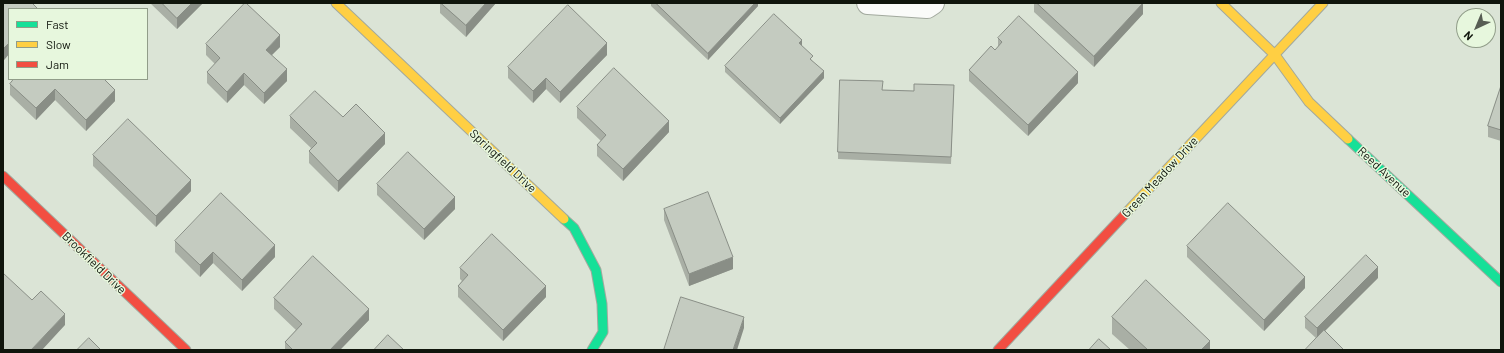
<!DOCTYPE html>
<html>
<head>
<meta charset="utf-8">
<style>
	body { margin:0 }
	#map { position:relative; width:1504px; height:353px; overflow:hidden; background:#dbe4d6; font-family:Barlow,sans-serif }
	canvas { display:block }
	.frame { position:absolute; inset:0; border:4px solid #10150c; pointer-events:none }
	.legend { position:absolute; left:8px; top:8px; width:140px; height:72px; box-sizing:border-box; background:#e7f7dd; border:1px solid #919d89; margin:0; padding:5px 7px; list-style:none; font-size:12px; color:#10150c }
	.legend li { display:flex; align-items:center; gap:8px; height:20px }
	.legend b { width:20px; border:1px solid #919d89 }
	.north { position:absolute; left:1456px; top:8px; width:40px; height:40px; box-sizing:border-box; background:#e7f7dd; border:1px solid #919d89; border-radius:50%; rotate:224deg; font-size:11px; font-weight:700; line-height:16px; text-align:center; color:#10150c }
	.north::after { content:''; display:block; margin:auto; width:14px; height:18px; background:#575d53; clip-path:polygon(50% 0,100% 100%,50% 72%,0 100%) }
</style>
</head>
<body>
<div id="map">
<canvas width="1504" height="353"></canvas>
<div class="frame"></div>
<ul class="legend">
<li><b style="height:5px;background:#16e098"></b>Fast</li>
<li><b style="height:5px;background:#ffcf43"></b>Slow</li>
<li><b style="height:5px;background:#f24e42"></b>Jam</li>
</ul>
<div class="north">N</div>
</div>
<script>
const ctx = document.querySelector('canvas').getContext('2d');
ctx.lineJoin = 'round';
function stroke(path, color, width, dash) { ctx.strokeStyle = color; ctx.lineWidth = width; ctx.lineCap = dash ? 'butt' : 'round'; ctx.setLineDash(dash || []); ctx.stroke(path); }
function fill(path, color) { ctx.fillStyle = color; ctx.fill(path, 'evenodd'); }
function drawText(font, color, halo, rows, align = 'center') {
  ctx.font = font + ' Barlow,sans-serif'; ctx.lineWidth = 3; ctx.setLineDash([]); ctx.textBaseline = 'middle'; ctx.strokeStyle = halo; ctx.fillStyle = color; for (const [text, x, y, turn = 0] of rows) {
    ctx.save(); ctx.translate(x, y); ctx.rotate((+turn || 0) * Math.PI / 180); ctx.textAlign = isNaN(turn) ? turn : align; if (halo) ctx.strokeText(text, 0, 0); ctx.fillText(text, 0, 0); ctx.restore();
  }
}
const street = new Path2D(`
	M868,3L927,7L933,3`);
const fast = new Path2D(`
	M1348,139L1501,282
	M564,219L574,228L596,270L602,304L603,332L592,350`);
const slow = new Path2D(`
	M336,3L564,219
	M1221,3L1275,55L1309,102L1348,139
	M1127,212L1323,3`);
const jam = new Path2D(`
	M3,176L186,350
	M998,350L1127,212`);
const wall = new Path2D(`
	M3,3L9,9V54L4,60L3,59Z
	M150,3H203L177,29Z
	M440,3H496L466,37L440,13Z
	M651,3H758V6L708,60L651,6Z
	M1034,3H1143V14L1094,67L1034,12Z
	M998,38L1078,83L1028,136L969,81V70L995,50L998,47Z
	M206,44L280,47L271,55L287,81L264,104L244,85L227,103L207,83V72L215,64L206,55Z
	M802,46L824,78L780,124L725,72V66Z
	M607,55L560,103L546,89L533,103L508,78V67Z
	M14,79L115,101L86,131L55,100L36,120L10,95V84Z
	M954,85L951,164L838,159V152L883,90L914,91Z
	M1501,86V141L1488,137V126Z
	M577,107L669,132L623,181L597,156V145L601,141L577,118Z
	M290,116L343,117L385,144L338,192L309,163V151L311,148L290,128Z
	M93,155L191,191L156,227L93,166Z
	M377,184L455,209L424,240L377,195Z
	M664,209L733,269L689,286L664,220Z
	M175,241L275,257L242,291L213,263L200,277L175,252Z
	M1187,246L1305,288L1264,331L1187,257Z
	M460,268L546,297L503,341L458,297V286L462,281L460,279Z
	M1378,278L1316,338L1305,328V317Z
	M274,298L369,320L340,350H285V342L296,330L274,309Z
	M1112,317L1210,350H1130L1112,334Z`);
const shadedWall = new Path2D(`
	M192,3H203L177,29V18Z
	M486,3H496L466,37V25Z
	M755,3H758V6L708,60V53Z
	M1143,3V14L1094,67V56Z
	M280,35V47L266,61V50Z
	M802,40V46L799,43Z
	M9,43V54L4,60V48Z
	M607,43V55L560,103V92Z
	M287,69V81L264,104V93Z
	M824,71V78L780,124V118Z
	M1078,72V83L1028,136V125Z
	M244,73V85L227,103V92Z
	M546,78V89L533,103V91Z
	M55,89V100L36,120V108Z
	M115,90V101L86,131V120Z
	M669,121V132L623,181V169Z
	M385,133V144L338,192V181Z
	M191,180V191L156,227V216Z
	M455,197V209L424,240V229Z
	M275,245V257L242,291V280Z
	M213,252V263L200,277V265Z
	M733,257V269L689,286V274Z
	M1378,267V278L1317,339V328Z
	M1305,277V288L1264,331V320Z
	M546,286V297L503,341V330Z
	M369,309V320L340,350H330Z
	M65,314V325L42,350H31Z
	M744,317V328L737,350H733Z
	M1210,341V350H1201Z`);
const building = new Path2D(`
	M3,3H32L38,9H9V43L4,48H3Z
	M162,3H192L177,18Z
	M245,3H246L280,35L266,50L287,69L264,93L244,73L227,92L207,72L220,58L206,44Z
	M441,3H486L466,25Z
	M656,3H755L708,53Z
	M1037,3H1143L1094,56Z
	M568,5L607,43L560,92L546,78L533,91L508,67Z
	M774,14L802,40L799,43L813,56L810,59L824,71L780,118L725,66Z
	M1019,16L1078,72L1028,125L969,70L991,46L995,50L1002,42L998,38Z
	M614,68L669,121L623,169L597,145L606,135L577,107Z
	M14,79H104L115,90L86,120L55,89L36,108L10,84Z
	M840,80L883,81L882,90L914,91V84L954,85L951,157L838,152Z
	M1501,86V130L1488,126Z
	M315,91L343,117L356,104L385,133L338,181L309,151L317,143L290,116Z
	M128,119L191,180L156,216L93,155Z
	M408,152L455,197L424,229L377,184Z
	M708,192L733,257L689,274L664,209Z
	M221,193L275,245L242,280L213,252L200,265L175,241Z
	M1228,203L1305,277L1264,320L1187,246Z
	M492,234L546,286L503,330L458,286L468,275L460,268Z
	M1366,255L1378,267L1317,328L1305,317Z
	M313,256L369,309L330,350H293L285,342L302,324L274,298Z
	M3,273L32,300L41,291L65,314L31,350H3Z
	M1146,280L1210,341L1201,350H1148L1112,317Z
	M681,297L744,317L733,350H664Z
	M1324,330L1344,350H1305Z
	M388,335L404,350H374Z
	M89,338L101,350H77Z
	M1099,339L1111,350H1089Z`);
const streetNames = [
	["Springfield Drive",503,161,43],
	["Reed Avenue",1384,172,43],
	["Green Meadow Drive",1160,177,-47],
	["Brookfield Drive",94,263,44]
];
stroke(street, '#a2a99e', 24);
stroke(fast, '#a2a99e', 11);
stroke(slow, '#a2a99e', 11);
stroke(jam, '#a2a99e', 11);
stroke(street, '#fafbf9', 22);
stroke(fast, '#16e098', 9);
stroke(slow, '#ffcf43', 9);
stroke(jam, '#f24e42', 9);
fill(wall, '#a9afa5');
fill(shadedWall, '#898e86');
fill(building, '#c4cbc0');
stroke(building, '#898e86', 1);
drawText('12px', '#10150c', '#e7f7dd', streetNames);
</script>
</body>
</html>
